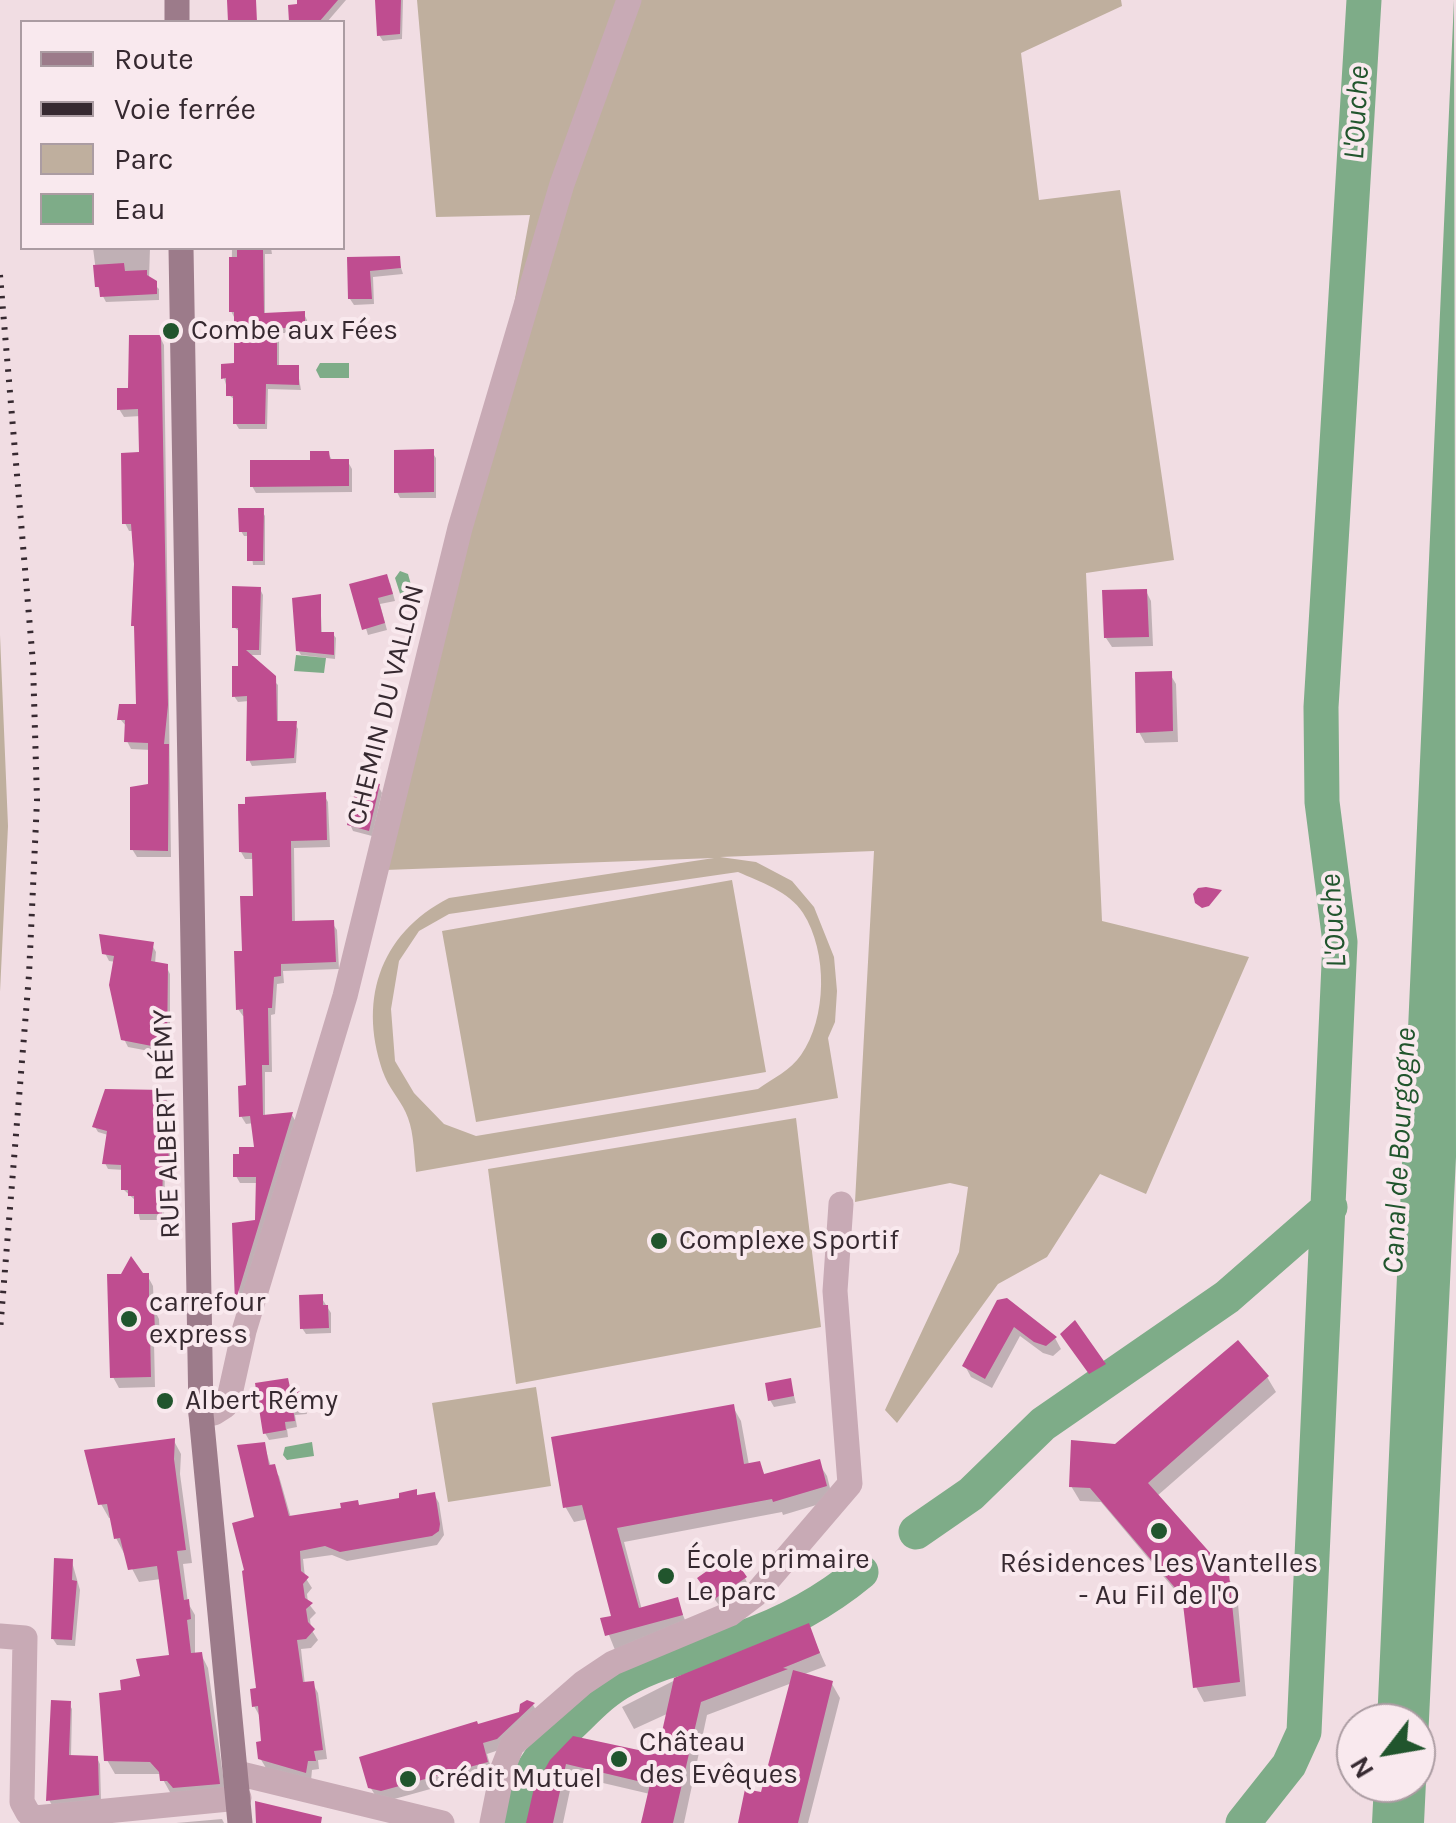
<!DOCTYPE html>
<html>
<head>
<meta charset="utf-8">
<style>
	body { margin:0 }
	#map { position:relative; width:1456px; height:1823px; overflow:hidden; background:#f1dde3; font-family:Karla,sans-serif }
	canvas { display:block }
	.legend { position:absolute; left:20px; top:20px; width:325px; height:230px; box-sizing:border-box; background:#f9e9ee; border:2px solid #ab9ca2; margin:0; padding:12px 18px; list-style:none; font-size:30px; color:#362930 }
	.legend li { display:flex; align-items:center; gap:20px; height:50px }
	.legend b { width:50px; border:2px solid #ab9ca2 }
	.north { position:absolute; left:1336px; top:1703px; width:100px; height:100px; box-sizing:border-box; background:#f9e9ee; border:2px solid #ab9ca2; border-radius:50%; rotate:239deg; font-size:28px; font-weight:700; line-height:40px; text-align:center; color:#362930 }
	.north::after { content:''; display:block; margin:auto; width:35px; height:45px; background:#21552d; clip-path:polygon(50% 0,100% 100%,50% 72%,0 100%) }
</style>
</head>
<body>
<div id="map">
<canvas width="1456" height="1823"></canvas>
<ul class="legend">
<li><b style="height:12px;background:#9c7b8a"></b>Route</li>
<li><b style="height:12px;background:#362930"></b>Voie ferrée</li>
<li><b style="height:28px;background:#bfaf9e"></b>Parc</li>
<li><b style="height:28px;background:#7eac88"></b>Eau</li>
</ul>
<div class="north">N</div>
</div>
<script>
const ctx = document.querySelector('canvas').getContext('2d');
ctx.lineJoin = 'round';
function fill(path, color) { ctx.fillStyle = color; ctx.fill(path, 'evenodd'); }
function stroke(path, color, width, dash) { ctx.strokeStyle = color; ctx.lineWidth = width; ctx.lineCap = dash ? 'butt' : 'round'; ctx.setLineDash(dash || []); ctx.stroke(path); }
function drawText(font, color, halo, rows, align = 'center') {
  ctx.font = font + ' Karla,sans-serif'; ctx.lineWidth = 8; ctx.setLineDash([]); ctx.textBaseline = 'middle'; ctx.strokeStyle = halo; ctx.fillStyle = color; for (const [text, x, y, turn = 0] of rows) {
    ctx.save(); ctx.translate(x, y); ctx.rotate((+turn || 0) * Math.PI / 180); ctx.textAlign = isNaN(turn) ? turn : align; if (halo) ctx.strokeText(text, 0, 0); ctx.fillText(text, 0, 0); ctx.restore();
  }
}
const green = new Path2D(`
	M417,0H1121L1122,6L1021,53L1039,200L1120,190L1174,560L1086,573L1102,921L1249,957L1146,1194L1100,1174L1047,1257L998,1284L897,1423L885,1410L959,1252L968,1187L950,1183L855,1202L874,851L720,857L756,862L792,881L814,907L834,957L837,991L835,1022L828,1038L838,1098L416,1172C414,1155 414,1134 408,1118C403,1103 391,1091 385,1077C357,1004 378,934 449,898L714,858L385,870L498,394L530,215L436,217ZM738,872C760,882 789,891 803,913C828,952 827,1018 801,1055C791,1070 772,1079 758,1089L476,1136L444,1124L414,1093L395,1061L391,1009L399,961L419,931L449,914Z
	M0,635L8,826L0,992Z
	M732,880L766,1072L476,1122L442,931Z
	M796,1118L821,1327L516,1384L488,1169Z
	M536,1387L551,1486L448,1502L432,1403Z`);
const water = new Path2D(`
	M1454,0L1456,1157L1424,1823H1372L1374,1783H1416V1723H1377Z
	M320,363H349V378H320L316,370Z
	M400,571L408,574L415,599L403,603L395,578Z
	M296,655L326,658L324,673L294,671Z
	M312,1442L314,1456L287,1460L283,1455L285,1447Z`);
const shadow = new Path2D(`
	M300,0H346L327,22H292L291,7H300Z
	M378,0H403L402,39L383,41L379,35Z
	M93,248H156H150L149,279L159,289V300L106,302L98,287Z
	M232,248H271L272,254H265V315L304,314L307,320V333H279V367H297L301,390L268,389L267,429H239L236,424V401L229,395L224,378L236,366L234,317L231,311Z
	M398,258L403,274L373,277L374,304L354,305L350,299L349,260Z
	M160,337L164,345L171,857H137L132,849L150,786L151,750L131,749L127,741V727L120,719L138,706L137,631L133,625L136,564L134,531H129L125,523L142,455L141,416L124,417L119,409Z
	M432,452L436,458V498H400L397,492Z
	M328,453L332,460L348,462L352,469V492L256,493L252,486Z
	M262,511L265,516V565H253L250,536H244L241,531Z
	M390,583L395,601L380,604L387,630L368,635L353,586Z
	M260,589L263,595L261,655H248L278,685V724H295L298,729L296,763L252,766L249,760V701L238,702L234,696L240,668L241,633L234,627Z
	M1146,591L1151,601L1153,646L1112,647L1106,638Z
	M320,597L322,634H333L336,638L335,659L301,655L298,650Z
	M1170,674L1176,684L1178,742L1145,743L1139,732Z
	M379,787L382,793L372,836L353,831L350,824Z
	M324,795L328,802L330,847L294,848L295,924L332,923L337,930L339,969L283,971L284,983L277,984L275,1014L271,1015L272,1072H265V1118L292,1115L296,1122L240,1306L235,1225L257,1222L258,1183H240L236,1176L241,1156L256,1150L254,1123L246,1124L241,1116L249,1088L246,1016H243L238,1009L256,898L255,859H245L241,852Z
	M152,945L156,952L155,964L166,966L170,974V1055L128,1047L124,1039L116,962L109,961L105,953Z
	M163,1092L167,1098L171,1166H165L164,1220H140L136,1201L124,1190V1170L108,1169L105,1163L108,1135L98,1132L95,1127Z
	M147,1275L153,1286L154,1309L159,1319L160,1342H154L155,1387L119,1388L113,1377Z
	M321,1297L331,1313V1333L306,1334L302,1328Z
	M999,1302L1055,1338L1061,1349L1053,1356L1043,1353L1020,1336L992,1388L971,1377L965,1366Z
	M1067,1341L1104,1365L1107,1371L1095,1379Z
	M1267,1377L1276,1392L1157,1496L1227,1576L1237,1592L1246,1696L1204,1702L1196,1687L1185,1602L1101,1502L1080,1501L1071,1486L1116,1447Z
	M287,1381L292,1395L301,1393L307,1414L295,1415L297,1427L287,1429L288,1437L269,1440L265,1433Z
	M790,1381L796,1403L774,1407L770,1400Z
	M733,1407L741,1421L749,1465L758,1463L766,1477L818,1462L827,1476L833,1500L783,1515L782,1512L624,1542L642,1610L677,1600L689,1630L615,1650L603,1620L614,1618L588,1519L574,1522L566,1508L554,1439Z
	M174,1441L181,1454L180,1474L192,1563L183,1564L188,1603L195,1615V1655L201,1654L208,1668L226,1797L171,1794L160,1774H115L107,1760L124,1692L172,1658L161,1579L139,1582L116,1538L112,1518H109L101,1504Z
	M264,1444L271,1467L279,1476L291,1518L402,1500L415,1492L418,1497L434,1494L439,1503L444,1535L437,1545L347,1561L332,1555L303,1559L305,1577L312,1588L307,1594L308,1603L316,1613L310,1619L311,1629L318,1640L311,1648L301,1649L305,1685L313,1684L318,1693L327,1759L318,1760L319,1769L312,1770L311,1781L266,1768L260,1758L264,1743L259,1715L254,1706L258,1691L257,1519Z
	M72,1562L80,1590L75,1646L57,1645L53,1639Z
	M745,1578L748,1585L719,1605L704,1585Z
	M808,1626L826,1666L802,1675L832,1684L840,1698L808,1823H740L763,1795L792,1683L707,1715L684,1823H641L650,1794L573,1776L563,1823H529L552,1761L659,1757L669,1713L634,1729L622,1707L693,1671Z
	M527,1703L533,1705L539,1715L502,1749L487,1754L492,1772L387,1801L377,1798L370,1787L477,1727L521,1714Z
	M69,1704L72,1709L71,1757L97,1758L100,1764L101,1800L52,1805L49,1800Z
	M222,1819L224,1823H176Z`);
const river = new Path2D(`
	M916,1532L971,1494L1043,1424L1227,1297L1330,1207
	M515,1823C522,1781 540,1754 570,1725C587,1709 603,1691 624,1680C660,1660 701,1652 740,1639C784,1624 826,1601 861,1572
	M1243,1823L1289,1765L1304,1732L1340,942L1322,802L1321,707L1364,0`);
const building = new Path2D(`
	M227,0H256L257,22H228Z
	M297,0H338L319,22H289L288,5L297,4Z
	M375,0H401L400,34L377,36Z
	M237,248H263L264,313L305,311V328H277V365H299V385L266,384L265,424H233V396H226V378L221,379V364L234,363V312H229V257H237Z
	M400,256L401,268L370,271L372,299H348L347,257Z
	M124,263L125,271L147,270V275L157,281V294L100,297L99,287H95L93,265Z
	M129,335H161L168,705L164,744H169L168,851L130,850V787L148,784V743L124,742L125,720H117L119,704H136L134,626H131L134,564L131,524H122L121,453L139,452L138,409L117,410V388H128Z
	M434,449V492L394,493V450Z
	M310,451H329L330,459H349V486L250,487V460H310Z
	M238,508H264L263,561H247V532H239Z
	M387,574L393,594L378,598L385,623L362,630L349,584Z
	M232,586L261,587L259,650H246L276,676L277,721H297L294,758L246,761L247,696L232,697V666H238V628H232Z
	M1147,589L1149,637L1104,638L1102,590Z
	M321,594V632H334V655L296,651L292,598Z
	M1172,671L1173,731L1136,733L1135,672Z
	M358,779L380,784L369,831L347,825Z
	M326,792L327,840L291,841L292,921L334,920L336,962L281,964V976L274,977L272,1008H268L269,1065H262L263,1115L293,1112L235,1303L232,1223L255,1220L256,1177H233V1154H239V1147H254L250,1116L239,1117L238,1086L246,1085L243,1009L236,1010L234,951H242L240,896H253L252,853L239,852L238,804H245V797Z
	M1206,887L1222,890L1209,906L1202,908L1195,903L1193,894L1198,888Z
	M99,934L154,942L151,961L168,964L167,1049L121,1040L109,985L114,956L102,954Z
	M105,1089L165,1090L169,1161H163L162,1214H134V1196H128V1190H121V1165L102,1164L107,1131L92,1127Z
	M131,1256L143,1273H149V1306H154L155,1332H150L151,1377L110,1378L107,1274H121Z
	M323,1294V1305H328L329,1328L300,1329L299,1295Z
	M1007,1298L1057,1337L1046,1346L1034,1342L1014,1327L985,1379L962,1366L997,1300Z
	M1075,1320L1106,1364L1089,1374L1060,1334Z
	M1238,1340L1269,1376L1148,1483L1229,1574L1240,1682L1193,1688L1182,1596L1090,1488L1069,1487L1071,1440L1115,1444Z
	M288,1378L291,1392L302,1391L305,1407L293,1409L295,1421L285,1422L286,1430L263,1434L255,1383Z
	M791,1378L794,1396L768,1401L765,1383Z
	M734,1404L744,1464L760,1461L764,1474L820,1459L827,1486L773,1502L772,1499L617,1528L639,1608L678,1597L683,1615L605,1636L600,1618L611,1616L582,1505L563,1508L551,1437Z
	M175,1438L174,1459L186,1550L177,1551L184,1600L189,1599L191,1619L187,1620L191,1653L202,1652L220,1784L173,1788L167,1781H160L159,1772L150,1762L104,1761L99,1693L121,1690L120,1680L140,1676L136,1659L169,1655L157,1566L128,1570L120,1538L114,1539L107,1504L98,1505L84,1450Z
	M265,1442L269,1465L275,1464L289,1516L341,1508L340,1503L358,1500L359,1505L399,1498V1493L417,1489V1495L435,1492L440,1524L439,1531L432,1536L340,1552L325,1546L300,1551L301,1571L309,1577L303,1584L305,1598L313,1603L306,1609L308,1622L315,1629L306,1639L297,1640L303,1682L314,1681L323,1750L314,1751L316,1761H308L306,1773L258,1759L256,1742L261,1741L258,1706L252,1707L250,1689L256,1688L242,1571L244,1570L232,1523L254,1517L237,1445Z
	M731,1554L747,1577L713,1600L697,1578Z
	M54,1558L73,1559L72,1580L77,1581L72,1640L51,1639Z
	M809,1623L820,1653L783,1668L788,1669L701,1702L673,1823H641L650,1784L566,1764L553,1823H526L534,1788L550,1760L573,1736L657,1754L674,1678Z
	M793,1670L833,1681L798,1823H738L745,1789L761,1792Z
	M51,1700L71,1701L69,1755L98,1756L99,1795L46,1801Z
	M527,1700L535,1703L497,1739L483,1743L488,1762L381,1791L368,1788L359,1757L477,1721L478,1724L519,1712L520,1704Z
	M255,1801L322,1817L321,1823H256Z`);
const street = new Path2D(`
	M201,1414L214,1413L225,1406L230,1394L244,1331L345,996L460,528L562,184L629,0
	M0,1636L25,1638L22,1802L28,1813L35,1818L239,1798
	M237,1773L442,1823
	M492,1823L503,1768L512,1745L583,1683L613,1663L730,1614L755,1595L850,1484L835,1291L841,1204`);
const secondary = new Path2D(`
	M177,0V22
	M181,248L201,1414L240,1823`);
const rail = new Path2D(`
	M0,275L33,663L37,800L29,975L0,1331`);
const markers = [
	[171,331,10,"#21552d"],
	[659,1241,10,"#21552d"],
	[129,1319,10,"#21552d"],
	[165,1401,10,"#21552d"],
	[1159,1531,10,"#21552d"],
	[666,1576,10,"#21552d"],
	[619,1759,10,"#21552d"],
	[408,1779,10,"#21552d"]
];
const poiNames = [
	["Combe aux Fées",191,331],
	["Complexe Sportif",679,1241],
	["carrefour",149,1303],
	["express",149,1335],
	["Albert Rémy",185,1401],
	["École primaire",686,1560],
	["Le parc",686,1592],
	["Résidences Les Vantelles",1159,1564,"center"],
	["- Au Fil de l'O",1159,1596,"center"],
	["Château",639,1743],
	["des Evêques",639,1775],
	["Crédit Mutuel",428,1779]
];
const streetNames = [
	["CHEMIN DU VALLON",386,705,-76],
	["RUE ALBERT RÉMY",167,1124,-92]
];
const waterNames = [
	["L'Ouche",1357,113,-87],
	["L'Ouche",1334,921,-94],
	["Canal de Bourgogne",1400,1151,-87]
];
fill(green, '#bfaf9e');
fill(water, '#7eac88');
fill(shadow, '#0003');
stroke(river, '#7eac88', 35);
fill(building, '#bf4d90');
stroke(street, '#c8aab5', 25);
stroke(secondary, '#9c7b8a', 25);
stroke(rail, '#362930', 6, [2.5, 8]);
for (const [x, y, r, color] of markers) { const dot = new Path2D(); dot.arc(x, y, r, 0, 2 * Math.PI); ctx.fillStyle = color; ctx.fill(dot); stroke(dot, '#f9e9ee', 4); }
drawText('28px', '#362930', '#f9e9ee', poiNames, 'left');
drawText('28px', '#362930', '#f9e9ee', streetNames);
drawText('italic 30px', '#21552d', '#f9e9ee', waterNames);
</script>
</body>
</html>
